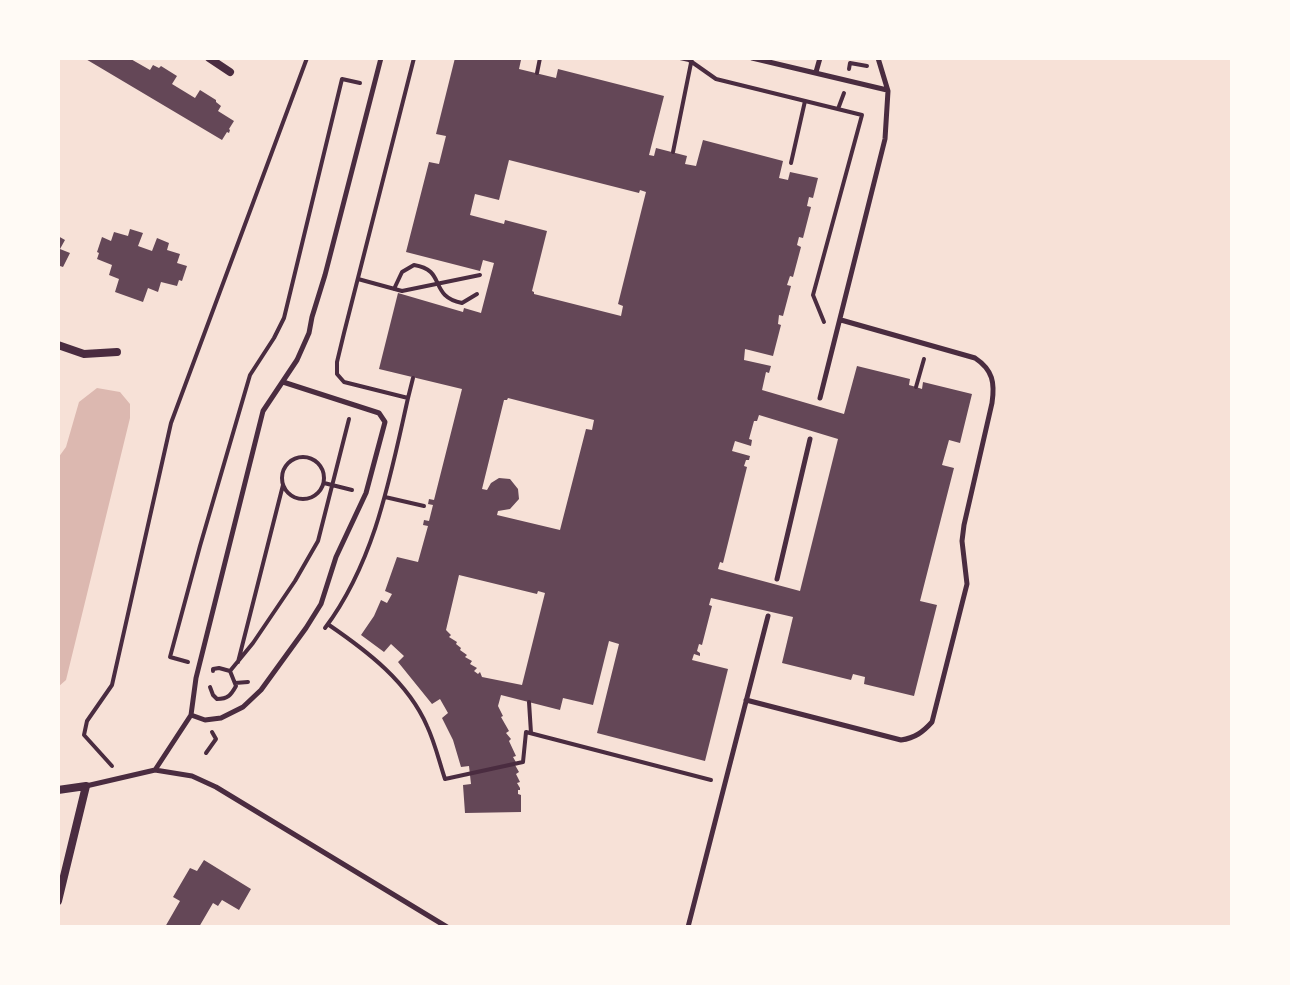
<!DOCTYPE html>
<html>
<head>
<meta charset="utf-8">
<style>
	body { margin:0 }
	#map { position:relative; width:1290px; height:985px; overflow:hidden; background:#f7e1d7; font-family:Barlow,sans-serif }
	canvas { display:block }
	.frame { position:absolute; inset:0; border:60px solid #fffaf5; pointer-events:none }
</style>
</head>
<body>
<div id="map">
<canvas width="1290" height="985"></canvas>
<div class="frame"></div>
</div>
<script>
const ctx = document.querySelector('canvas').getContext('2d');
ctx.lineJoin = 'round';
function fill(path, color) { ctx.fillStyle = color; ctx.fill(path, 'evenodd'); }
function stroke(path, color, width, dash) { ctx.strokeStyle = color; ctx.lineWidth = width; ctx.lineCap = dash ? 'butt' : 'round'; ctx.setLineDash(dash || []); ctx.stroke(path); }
const water = new Path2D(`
	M97,388L120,392L130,404V418L66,680L58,687V458L66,447L79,402Z`);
const building = new Path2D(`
	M84,58H129L150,70L153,65L159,68L161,66L177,76L172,84L195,98L200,90L216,100V102L221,106L218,111L234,121L229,129L230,130L229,133L227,132L222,140Z
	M455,58H515L521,60L519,69L556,78L558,69L664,96L649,155L654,156L656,148L687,156L685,164L696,166L703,140L783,161L779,178L788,180L790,172L818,178L813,198L809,197L807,206L811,207L803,238L799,237L797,245L801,247L793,277L790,276L787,285L791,286L783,316L779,315L778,324L781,325L773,356L745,349L744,360L771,366L769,373L766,372L762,390L844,414L857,366L910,379L909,385L916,387L922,389L923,382L972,394L960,443L949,440L942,465L954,468L920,601L937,605L914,696L864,684L865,677L853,674L851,680L782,663L793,617L711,598L709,605L712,606L702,645L699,644L697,651L700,653V656L694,654L692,660L728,669L705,761L597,733L619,644L609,641L593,705L563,698L560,710L501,695L498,706L503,716L501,717L509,731L506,733L511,739L509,741L516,756L513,757L517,764L515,765L519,772L516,774L520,782L517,783L520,788V790H518V794L521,795V812L465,813L463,785L471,784L469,766L461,767L453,740L442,718L448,713L440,699L432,704L398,662L404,656L391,644L384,652L361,635L374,616L381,600L387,603L392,594L385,591L397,557L418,562L428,526L423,525L424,520L429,521L433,505L428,504L429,499L434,500L462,389L379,369L398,293L463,312L464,308L481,313L494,263L483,260L480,271L406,252L429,162L439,164L446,136L436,134ZM509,160L639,193L640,190L646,192L618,304L623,306L621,316L534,294V292L532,291L547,231L505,220L504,224L470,215L475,194L499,200ZM508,398L594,420L592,430L586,429L560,530L497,515L498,511L510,509L519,499L518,489L510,479L499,478L491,483L487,490L482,489L504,400H507ZM759,415L838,439L800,591L718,569L720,562L723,563L747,467L744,466L746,460H749L750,456L732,451L735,441L751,446L752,440L749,439L754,421H757ZM459,575L537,594L538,591L545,593L522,685L482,677L480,672L478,674L474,671L477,668L470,664L472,661L465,657L467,655L460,650L461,648L456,644L457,642L449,637L451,635L446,630Z
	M130,229L143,233L138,246L152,251L157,238L169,243L167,250L180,254L177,263L187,266L182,281L179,280L177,286L161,282L158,292L148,288L143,302L115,292L119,279L109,275L112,265L97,259L99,253L97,252L102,237L111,241L114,232L128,236Z
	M58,236L65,240L60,249L70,253L63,267L60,266L58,270Z
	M204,860L251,889L239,910L222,900L218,906L213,903L199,927H165L180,901L173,897L190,868L197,871Z`);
const path = new Path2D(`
	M680,58L689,60L716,79L862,115L813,295L824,322
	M849,69L850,63L867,66
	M537,73L540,58
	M838,109L844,93
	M673,152L692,58
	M791,163L805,101
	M358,279L402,291L480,275
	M394,289L402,272L414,265C447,270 428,296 462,303L477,294
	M916,387L924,359
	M408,398L413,378
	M282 478a21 21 0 1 1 42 0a21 21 0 1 1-42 0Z
	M324,483L352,490
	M385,497L424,506
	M329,625C367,651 408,682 427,726C435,743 439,761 445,779L523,762L526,732L711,780
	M325,628C375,561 390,478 408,398L344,382L337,374V362L344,333L414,58
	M188,662L170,657L200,546L250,375L274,338L284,318L342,79L360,83
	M238,662L283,485
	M213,671V669L219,668L230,671
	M235,683L248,682
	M210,687L213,695L217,699C228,699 231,695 236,686L230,671L253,643L295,581L318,541L349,419
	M529,702L531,733
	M206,753L216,739L212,732
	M112,766L84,735L87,721L112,685L171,423L307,58`);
const service = new Path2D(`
	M752,58L887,90
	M816,72L820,58
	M820,398L885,139L888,91L878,58
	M777,579L810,439
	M746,700L901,740C915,738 923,732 932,722L967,584L962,541L964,525L992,403C995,383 993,370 975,358L841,320
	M191,715L205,720L221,718L243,707L261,690L306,628L321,604L336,557L366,493L385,422L379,413L283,382
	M155,770L191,715L196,678L263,411L297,360L309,333L312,317L325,275L381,58
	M86,786L155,770L192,776L216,787L447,927
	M688,927L768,616`);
const minor = new Path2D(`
	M209,58L230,72
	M58,345L84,354L117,352
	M58,790L86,786L58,901`);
fill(water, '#dcb8b0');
fill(building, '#644757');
stroke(path, '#4a2c40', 4);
stroke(service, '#4a2c40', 5);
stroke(minor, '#4a2c40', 8);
</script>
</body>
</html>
